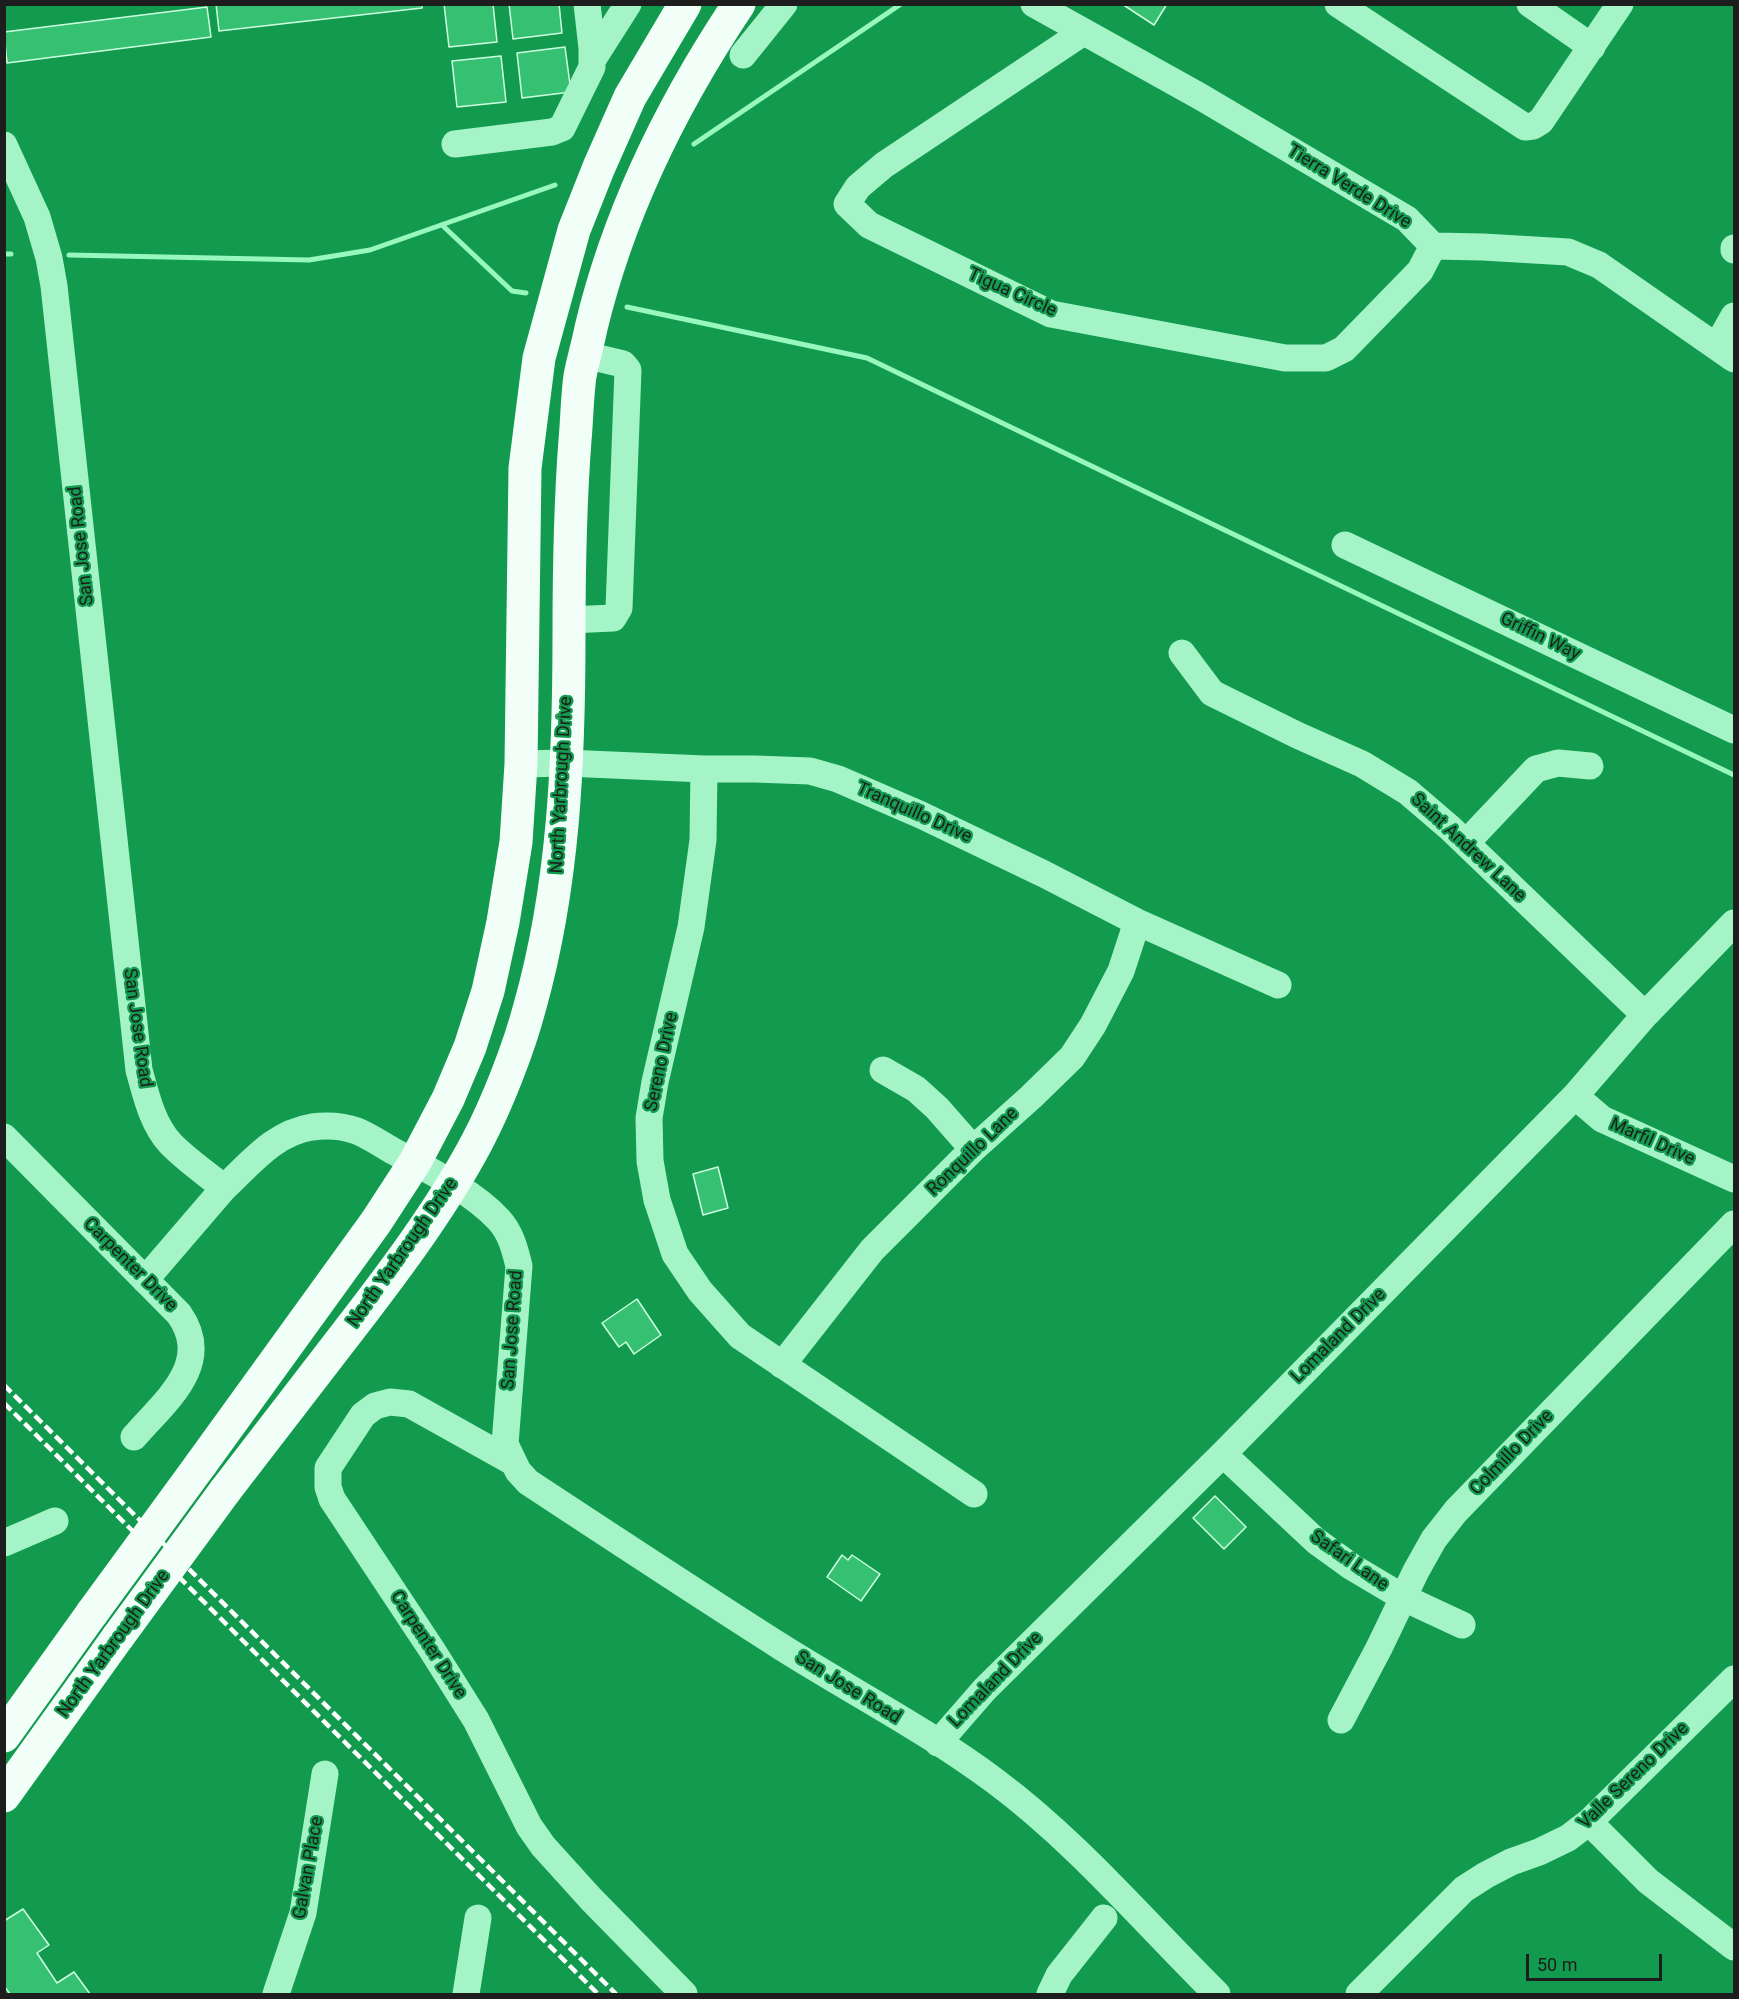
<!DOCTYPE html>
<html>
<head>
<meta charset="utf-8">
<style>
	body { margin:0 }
	#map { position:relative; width:1739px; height:1999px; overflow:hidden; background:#129b4e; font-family:Roboto,sans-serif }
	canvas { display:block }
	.frame { position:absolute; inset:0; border:6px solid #1d1d1d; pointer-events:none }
	.scale { position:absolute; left:1526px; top:1954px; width:136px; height:27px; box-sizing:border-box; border:3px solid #1d1d1d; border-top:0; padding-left:8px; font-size:18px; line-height:21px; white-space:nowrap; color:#1d1d1d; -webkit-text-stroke:4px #129b4e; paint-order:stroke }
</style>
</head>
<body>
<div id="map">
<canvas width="1739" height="1999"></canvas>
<div class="frame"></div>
<div class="scale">50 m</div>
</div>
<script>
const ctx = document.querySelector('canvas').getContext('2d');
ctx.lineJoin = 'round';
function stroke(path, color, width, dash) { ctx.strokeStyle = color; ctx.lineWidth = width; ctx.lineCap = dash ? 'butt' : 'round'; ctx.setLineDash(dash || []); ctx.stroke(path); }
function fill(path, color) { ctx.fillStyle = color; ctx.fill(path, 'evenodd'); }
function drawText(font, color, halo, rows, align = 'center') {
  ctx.font = font + ' Roboto,sans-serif'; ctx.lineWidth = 4.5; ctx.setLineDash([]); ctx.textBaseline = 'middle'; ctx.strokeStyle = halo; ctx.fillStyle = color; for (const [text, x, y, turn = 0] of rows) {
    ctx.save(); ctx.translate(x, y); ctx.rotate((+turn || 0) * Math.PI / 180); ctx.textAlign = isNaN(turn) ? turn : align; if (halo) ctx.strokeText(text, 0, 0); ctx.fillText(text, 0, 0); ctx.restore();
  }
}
const stream = new Path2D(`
	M694,144L901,4
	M442,225L512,291L526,293
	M4,254H11
	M69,255L309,260L370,250L555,185
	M627,307L867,358L1734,775`);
const building = new Path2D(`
	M216,4H422V8L219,31Z
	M444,4H493L497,42L449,47Z
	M509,4H559L562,33L513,39Z
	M1122,4H1167L1154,25Z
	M207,7L211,37L7,63L4,32Z
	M565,47L571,92L522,98L517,53Z
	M501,56L506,102L457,107L452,61Z
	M718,1167L728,1208L703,1215L693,1174Z
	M637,1299L661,1335L634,1354L626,1342L619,1347L602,1323Z
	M1215,1496L1246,1527L1224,1549L1193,1518Z
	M842,1555L848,1560L852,1555L880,1574L861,1601L827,1577Z
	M23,1909L49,1945L37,1953L57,1983L74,1972L90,1994H10L4,1986V1921Z`);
const minor = new Path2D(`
	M1034,4L1201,97L1407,219L1433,246L1483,247L1568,252L1599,265L1734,359
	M1338,4L1525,127L1533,126L1541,121L1620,4
	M1530,4L1592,47
	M1082,33L884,165L858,187L847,204L869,225L1051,314L1285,358H1326L1344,349L1420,271L1433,246
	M743,55L784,4
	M593,59L628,4
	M455,144L552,132L562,128L592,67V48L587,4
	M4,145L37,217L49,258L54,286L139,1070C146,1095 152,1123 170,1143C185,1159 207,1174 224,1188C251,1163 274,1133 312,1127C327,1125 343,1126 357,1131C369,1136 381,1144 393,1151C427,1169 474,1192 499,1220C511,1233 515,1250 519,1266L505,1444L518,1471L528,1482C613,1538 698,1594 783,1648C853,1692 928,1731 995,1781C1077,1842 1144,1922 1217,1994
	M1734,248V250
	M1717,346L1734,316
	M1345,545L1734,730
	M569,620L613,618L619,608L628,370L623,364L585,355
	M1182,653L1212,693L1297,735L1362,764L1408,792L1450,828L1645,1015
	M521,764L566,763L704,769H755L810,771L838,779L921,815L1044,874L1137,922L1278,985
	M704,769L703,840L691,927L655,1082L649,1118L650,1161L657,1200L675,1254L700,1291L740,1336L974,1494
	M1466,843L1536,769L1558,763L1590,766
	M883,1070L916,1089L937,1108L973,1149
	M1575,1096L1602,1119L1734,1179
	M4,1137L179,1314C214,1364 165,1401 134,1437
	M145,1280L224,1188
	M782,1365L872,1250L973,1149L1031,1097L1072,1057L1093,1025L1121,971L1137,922
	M1223,1454L1316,1541L1352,1567L1404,1598L1462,1625
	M511,1461L409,1404L390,1402L375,1406L363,1415L328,1468V1487L332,1499L432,1650L476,1720L529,1826L543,1846L591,1899L684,1994
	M4,1543L55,1521
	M1341,1720L1379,1648L1416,1571L1434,1539L1456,1511L1734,1224
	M938,1743L985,1689L1223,1454L1575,1096L1645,1015L1734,923
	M1589,1822L1648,1881L1734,1947
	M276,1994L303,1913L325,1774
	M466,1994L478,1918
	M1050,1994L1059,1975L1104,1918
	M1359,1994L1464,1889L1486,1875L1511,1862L1539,1852L1568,1838L1589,1822L1734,1679`);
const major = new Path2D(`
	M201,1464L376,1222L415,1162L448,1099L470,1047L488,991L503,922L516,842L521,764L525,468L539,358L574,230L599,167L630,97L685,4
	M225,1491C263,1442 301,1393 339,1343C387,1281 440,1212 477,1142C497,1104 519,1048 530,1006C564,885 569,760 569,635C569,570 570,506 575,440C577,419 577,397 580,376C583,360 588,344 591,328C619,211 672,104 739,4
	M4,1736L92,1613
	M4,1796L118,1637`);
const rail = new Path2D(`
	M4,1385L616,1994
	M4,1403L598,1994`);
const majorBridge = new Path2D(`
	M92,1613L201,1464
	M118,1637L225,1491`);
const streetNames = [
	["Tierra Verde Drive",1349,187,32],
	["Tigua Circle",1012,293,24],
	["San Jose Road",82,546,-96],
	["Griffin Way",1540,637,26],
	["North Yarbrough Drive",562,785,-87],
	["Tranquillo Drive",914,813,24],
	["Saint Andrew Lane",1468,848,43],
	["San Jose Road",137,1028,82],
	["Sereno Drive",662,1062,-78],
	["Marfil Drive",1652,1142,24],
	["Ronquillo Lane",973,1152,-44],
	["North Yarbrough Drive",403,1253,-55],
	["Carpenter Drive",130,1265,45],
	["San Jose Road",513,1330,-86],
	["Lomaland Drive",1339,1336,-45],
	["Colmillo Drive",1512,1453,-46],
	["Safari Lane",1349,1561,35],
	["North Yarbrough Drive",114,1644,-54],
	["Carpenter Drive",428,1645,57],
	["Lomaland Drive",996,1680,-46],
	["San Jose Road",848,1688,32],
	["Valle Sereno Drive",1634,1776,-44],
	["Galvan Place",309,1868,-80]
];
stroke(stream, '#97f7bf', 5);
fill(building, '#36c172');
stroke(building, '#cefee2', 1.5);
stroke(minor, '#a5f4c7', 27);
stroke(major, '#f2fff9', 33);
stroke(rail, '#fff', 4.5, [10, 4.5]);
stroke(majorBridge, '#f2fff9', 33);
drawText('18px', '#1d1d1d', '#129b4e', streetNames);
</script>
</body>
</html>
